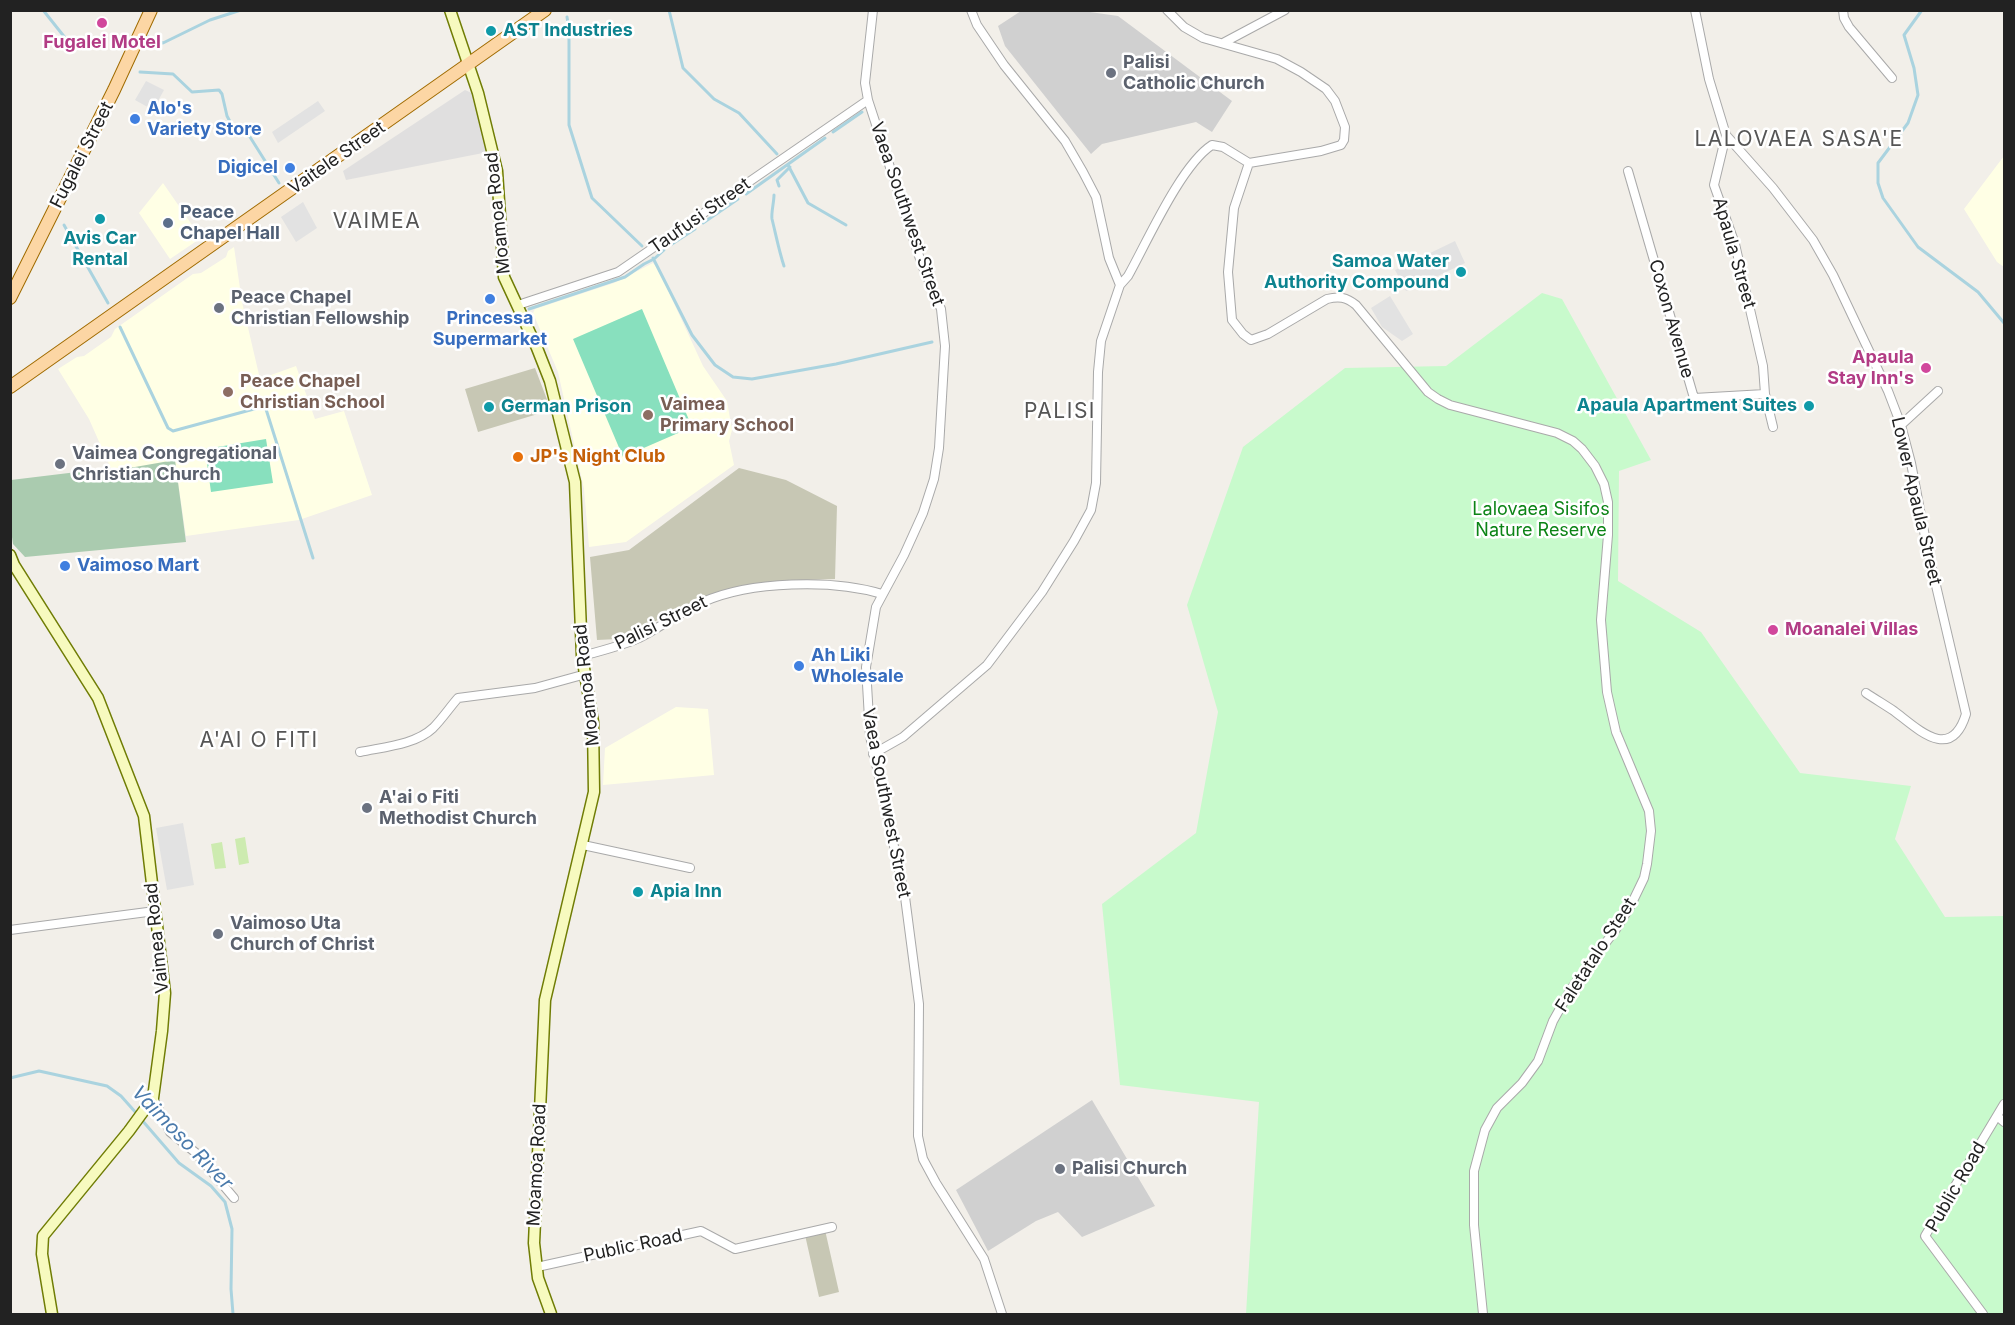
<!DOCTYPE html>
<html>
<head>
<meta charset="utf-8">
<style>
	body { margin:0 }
	#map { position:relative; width:2015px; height:1325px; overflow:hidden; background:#f2efe9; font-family:Inter,sans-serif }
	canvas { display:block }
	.frame { position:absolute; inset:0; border:12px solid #222; pointer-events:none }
</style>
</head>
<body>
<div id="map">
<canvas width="2015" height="1325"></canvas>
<div class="frame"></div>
</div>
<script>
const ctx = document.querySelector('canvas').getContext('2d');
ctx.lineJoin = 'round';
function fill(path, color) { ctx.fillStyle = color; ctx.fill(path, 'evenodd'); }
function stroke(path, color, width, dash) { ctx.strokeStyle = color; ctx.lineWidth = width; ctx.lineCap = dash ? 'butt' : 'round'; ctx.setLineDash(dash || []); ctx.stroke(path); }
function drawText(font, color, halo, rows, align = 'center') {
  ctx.font = font + ' Inter,sans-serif'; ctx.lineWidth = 5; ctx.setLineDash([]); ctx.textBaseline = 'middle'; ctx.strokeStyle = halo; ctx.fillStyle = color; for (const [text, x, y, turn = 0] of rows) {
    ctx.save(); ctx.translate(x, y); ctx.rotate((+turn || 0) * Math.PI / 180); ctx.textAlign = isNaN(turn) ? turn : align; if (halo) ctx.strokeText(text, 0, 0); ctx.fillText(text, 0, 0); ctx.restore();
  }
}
const residential = new Path2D(`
	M465,90L474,94L488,152L346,180L343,171Z`);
const education = new Path2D(`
	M2004,156V267L1997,262L1964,209Z
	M163,183L201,238L170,259L139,213Z
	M234,247L242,302L260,379L296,366L315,419L344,411L372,495L299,520L186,536L175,461L112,471L89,419L58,369L77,357L84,356L111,337L115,329L193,274L201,273L226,257L228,251Z
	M653,263L659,271L703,366L727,401L732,430L729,441L734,465L626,542L589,547L584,489L558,372L533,313L535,309L614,283Z
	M676,707L708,709L714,775L603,785L605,748Z`);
const religious = new Path2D(`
	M1021,11H1083L1118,16L1232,101L1212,132L1196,122L1102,144L1091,154L1005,46L998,26Z
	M1092,1100L1155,1206L1082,1237L1058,1212L1036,1221L988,1251L956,1190Z`);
const construction = new Path2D(`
	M535,368L551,410L478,432L465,389Z
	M739,468L786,480L837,506L835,579L780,581L749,585L708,596L618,639L597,640L590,557L629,550Z
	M825,1230L839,1292L819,1297L805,1235Z`);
const grass = new Path2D(`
	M245,837L249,863L239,865L235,839Z
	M222,842L226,868L215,869L211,844Z`);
const cemetery = new Path2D(`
	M175,460L186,542L25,557L13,544L10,523L11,480L110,468L112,471Z`);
const park = new Path2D(`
	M1542,293L1562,299L1651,460L1619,471L1618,581L1701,632L1800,773L1911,786L1895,839L1945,917L2004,916V1314H1246L1259,1102L1120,1085L1102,904L1196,833L1218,712L1187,605L1243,447L1345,368L1446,366Z`);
const pitch = new Path2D(`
	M642,309L692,427L623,457L573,339Z
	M266,439L273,483L211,492L205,449Z`);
const parking = new Path2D(`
	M146,81L164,90L153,110L135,100Z
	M318,101L325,111L278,143L272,132Z
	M303,202L317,228L296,242L281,217Z
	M1455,241L1465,263L1406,291L1395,270Z
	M1390,296L1413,334L1402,341L1382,327L1371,308Z
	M183,823L194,885L167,890L156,828Z`);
const stream = new Path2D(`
	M43,10L74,49
	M669,10L683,68L714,99L739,113L777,154
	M1922,10L1904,35L1914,68L1918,95L1908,123L1878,163V183L1883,198L1918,247L1978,292L2004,323
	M567,17L569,29V125L592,198L642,246
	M148,37L163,43L210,20L241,10
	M140,72L173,74L192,92L219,90L222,94L227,116L234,129L250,137L279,183
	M833,132L862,112
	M788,165L808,203L846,225
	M779,186L777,180L790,167
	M746,194L825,138
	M774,195C774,202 771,213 772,219C776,235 779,251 784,266
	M703,223L738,199
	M64,225L108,303
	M672,244L695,229
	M653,258L692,335L715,365L733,377L752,379L836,364L932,342
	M529,309L625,277L644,264L654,259L664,250
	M120,327L168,428L173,431L265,406L313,558
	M10,1078L39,1071L107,1086L121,1096L137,1114
	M141,1119L179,1163L211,1186L225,1202L232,1229L231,1289L233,1314`);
const street = new Path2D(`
	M873,10L865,83L868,100L922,265L941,309L945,346L939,448L934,479L923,513L904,555L876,607L866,667L870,736L905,897L919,1004L918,1136L923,1159L936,1183L984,1259L1002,1314
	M1167,10L1184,27L1203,38L1277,59L1301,72L1326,89L1335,101L1345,127L1344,140L1341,145L1321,151L1249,163
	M1695,10L1709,79L1726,135L1714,185L1735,244L1763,366L1765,394L1773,427
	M1843,10L1844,18L1849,27L1892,78
	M1223,43L1285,10
	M1726,135L1773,188L1813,240L1833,275L1888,391L1901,425L1911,463L1927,547L1966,714C1951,763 1918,729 1894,711C1885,705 1875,699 1866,693
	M1628,171L1694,398L1765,394
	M1120,285L1128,276C1147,242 1181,165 1212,145L1223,147L1249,163L1234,208L1228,272L1232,320L1243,334L1251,340L1268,334L1327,299C1339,296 1346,297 1356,305L1428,392L1438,399L1450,405L1557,433L1573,441L1582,449L1595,466L1604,484L1608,502V535L1601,620L1607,692L1616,732L1649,811L1651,831L1647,864L1644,878L1631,905L1616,929L1571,989L1553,1021L1538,1061L1522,1083L1497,1108L1485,1130L1474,1171V1225L1483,1314
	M518,305L618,272L868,100
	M1901,425L1938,391
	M582,656C601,651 621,646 639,638C661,627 680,612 703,602C750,581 833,579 882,594
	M360,752C383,747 415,745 433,728C442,719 450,707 458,698L535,688L586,674
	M873,754L903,737L987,665L1042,592L1074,541L1091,510L1096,483L1098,372L1101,341L1120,285L1109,258L1096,197L1083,172L1065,141L1004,65L977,25L971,10
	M583,845L690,868
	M10,930L155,911
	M153,1098L170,1132L196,1153L234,1198
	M1997,1116L2004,1122
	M537,1267L701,1231L735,1249L832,1227
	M1983,1314L1925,1236L2004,1104`);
const secondary = new Path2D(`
	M450,10L478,93L497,171L504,277L537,348L550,381L575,482L582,656L593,722L594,792L545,1000L534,1243L538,1278L551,1314
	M10,555L14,565L98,698L144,816L165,993L162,1031L153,1098L129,1131L43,1236L42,1254L52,1314`);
const primary = new Path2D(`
	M10,298L114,90L151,10
	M10,387L545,10`);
const markers = [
	[102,23,6,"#d1479c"],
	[491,31,6,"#0f9aa8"],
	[1111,73,6,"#6b7280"],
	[135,119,6,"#3f7fe0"],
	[290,168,6,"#3f7fe0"],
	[100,219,6,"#0f9aa8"],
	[168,223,6,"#5c6f8a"],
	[1461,272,6,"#0f9aa8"],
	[490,299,6,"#3f7fe0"],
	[219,308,6,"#6b7280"],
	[1926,368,6,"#d1479c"],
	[228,392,6,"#8d6e63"],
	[1809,406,6,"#0f9aa8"],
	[489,407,6,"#0f9aa8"],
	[648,415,6,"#8d6e63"],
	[518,457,6,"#e8710a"],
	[60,464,6,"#6b7280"],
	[65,566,6,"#3f7fe0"],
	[1773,630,6,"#d1479c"],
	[799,666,6,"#3f7fe0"],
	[367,808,6,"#6b7280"],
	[638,892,6,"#0f9aa8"],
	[218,934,6,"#6b7280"],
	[1060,1169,6,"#6b7280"]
];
const cultureNames = [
	["AST Industries",503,31],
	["Avis Car",100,239,"center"],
	["Rental",100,260,"center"],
	["Samoa Water",1449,262,"right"],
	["Authority Compound",1449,283,"right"],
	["Apaula Apartment Suites",1797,406,"right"],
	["German Prison",501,407],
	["Apia Inn",650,892]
];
const hotelNames = [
	["Fugalei Motel",102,43],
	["Apaula",1914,358,"right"],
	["Stay Inn's",1914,379,"right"],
	["Moanalei Villas",1785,630,"left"]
];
const worshipNames = [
	["Palisi",1123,63],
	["Catholic Church",1123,84],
	["Peace Chapel",231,298],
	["Christian Fellowship",231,319],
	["Vaimea Congregational",72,454],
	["Christian Church",72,475],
	["A'ai o Fiti",379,798],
	["Methodist Church",379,819],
	["Vaimoso Uta",230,924],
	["Church of Christ",230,945],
	["Palisi Church",1072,1169]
];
const shopNames = [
	["Alo's",147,109],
	["Variety Store",147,130],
	["Digicel",278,168,"right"],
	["Princessa",490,319,"center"],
	["Supermarket",490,340,"center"],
	["Vaimoso Mart",77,566],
	["Ah Liki",811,656],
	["Wholesale",811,677]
];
const streetNames = [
	["Fugalei Street",82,155,-63],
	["Vaitele Street",337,158,-35],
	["Moamoa Road",498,213,-96],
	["Vaea Southwest Street",907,214,71],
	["Taufusi Street",700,216,-35],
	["Apaula Street",1734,253,74],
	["Coxon Avenue",1671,319,74],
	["Lower Apaula Street",1916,501,77],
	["Palisi Street",661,623,-26],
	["Moamoa Road",587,685,-96],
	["Vaea Southwest Street",886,803,79],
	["Vaimea Road",157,938,-96],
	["Faletatalo Steet",1596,955,-57],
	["Moamoa Road",537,1165,-87],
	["Public Road",1956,1187,-60],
	["Public Road",633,1246,-12]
];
const serviceNames = [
	["Peace",180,213],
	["Chapel Hall",180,234]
];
const educationNames = [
	["Peace Chapel",240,382],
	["Christian School",240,403],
	["Vaimea",660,405],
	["Primary School",660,426]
];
const foodNames = [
	["JP's Night Club",530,457]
];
const parkNames = [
	["Lalovaea Sisifos",1541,510],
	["Nature Reserve",1541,531]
];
const waterNames = [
	["Vaimoso River",182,1138,46]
];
const quarterNames = [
	["LALOVAEA SASA'E",1799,140],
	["VAIMEA",377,222],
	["PALISI",1060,412],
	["A'AI O FITI",259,741]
];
fill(residential, '#e0dfdf');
fill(education, '#ffffe5');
fill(religious, '#d0d0d0');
fill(construction, '#c7c7b4');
fill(grass, '#cdebb0');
fill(cemetery, '#aacbaf');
fill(park, '#c8facc');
fill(pitch, '#88e0be');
fill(parking, '#e2e2e2');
stroke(stream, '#aad3df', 3);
stroke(street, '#a9a9a9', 10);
stroke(secondary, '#707d05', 13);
stroke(primary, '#a06b00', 14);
stroke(street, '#fff', 8);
stroke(secondary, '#f7fabf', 10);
stroke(primary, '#fcd6a4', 12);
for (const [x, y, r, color] of markers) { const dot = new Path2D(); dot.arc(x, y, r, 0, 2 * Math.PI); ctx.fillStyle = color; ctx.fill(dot); stroke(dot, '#fff', 2); }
drawText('bold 18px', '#0d838f', '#fff', cultureNames, 'left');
drawText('bold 18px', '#b23c85', '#fff', hotelNames);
drawText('bold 18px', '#5b616d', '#fff', worshipNames, 'left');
drawText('bold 18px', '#366cbe', '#fff', shopNames, 'left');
drawText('18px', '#222', '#fff', streetNames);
drawText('bold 18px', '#4e5e75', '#fff', serviceNames, 'left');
drawText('bold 18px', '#785e54', '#fff', educationNames, 'left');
drawText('bold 18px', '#c56008', '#fff', foodNames, 'left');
drawText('18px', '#0c8416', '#fff', parkNames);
drawText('italic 20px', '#4a7aab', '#fff', waterNames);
ctx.letterSpacing = '1.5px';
drawText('21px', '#555', '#fff', quarterNames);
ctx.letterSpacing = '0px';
</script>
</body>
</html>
